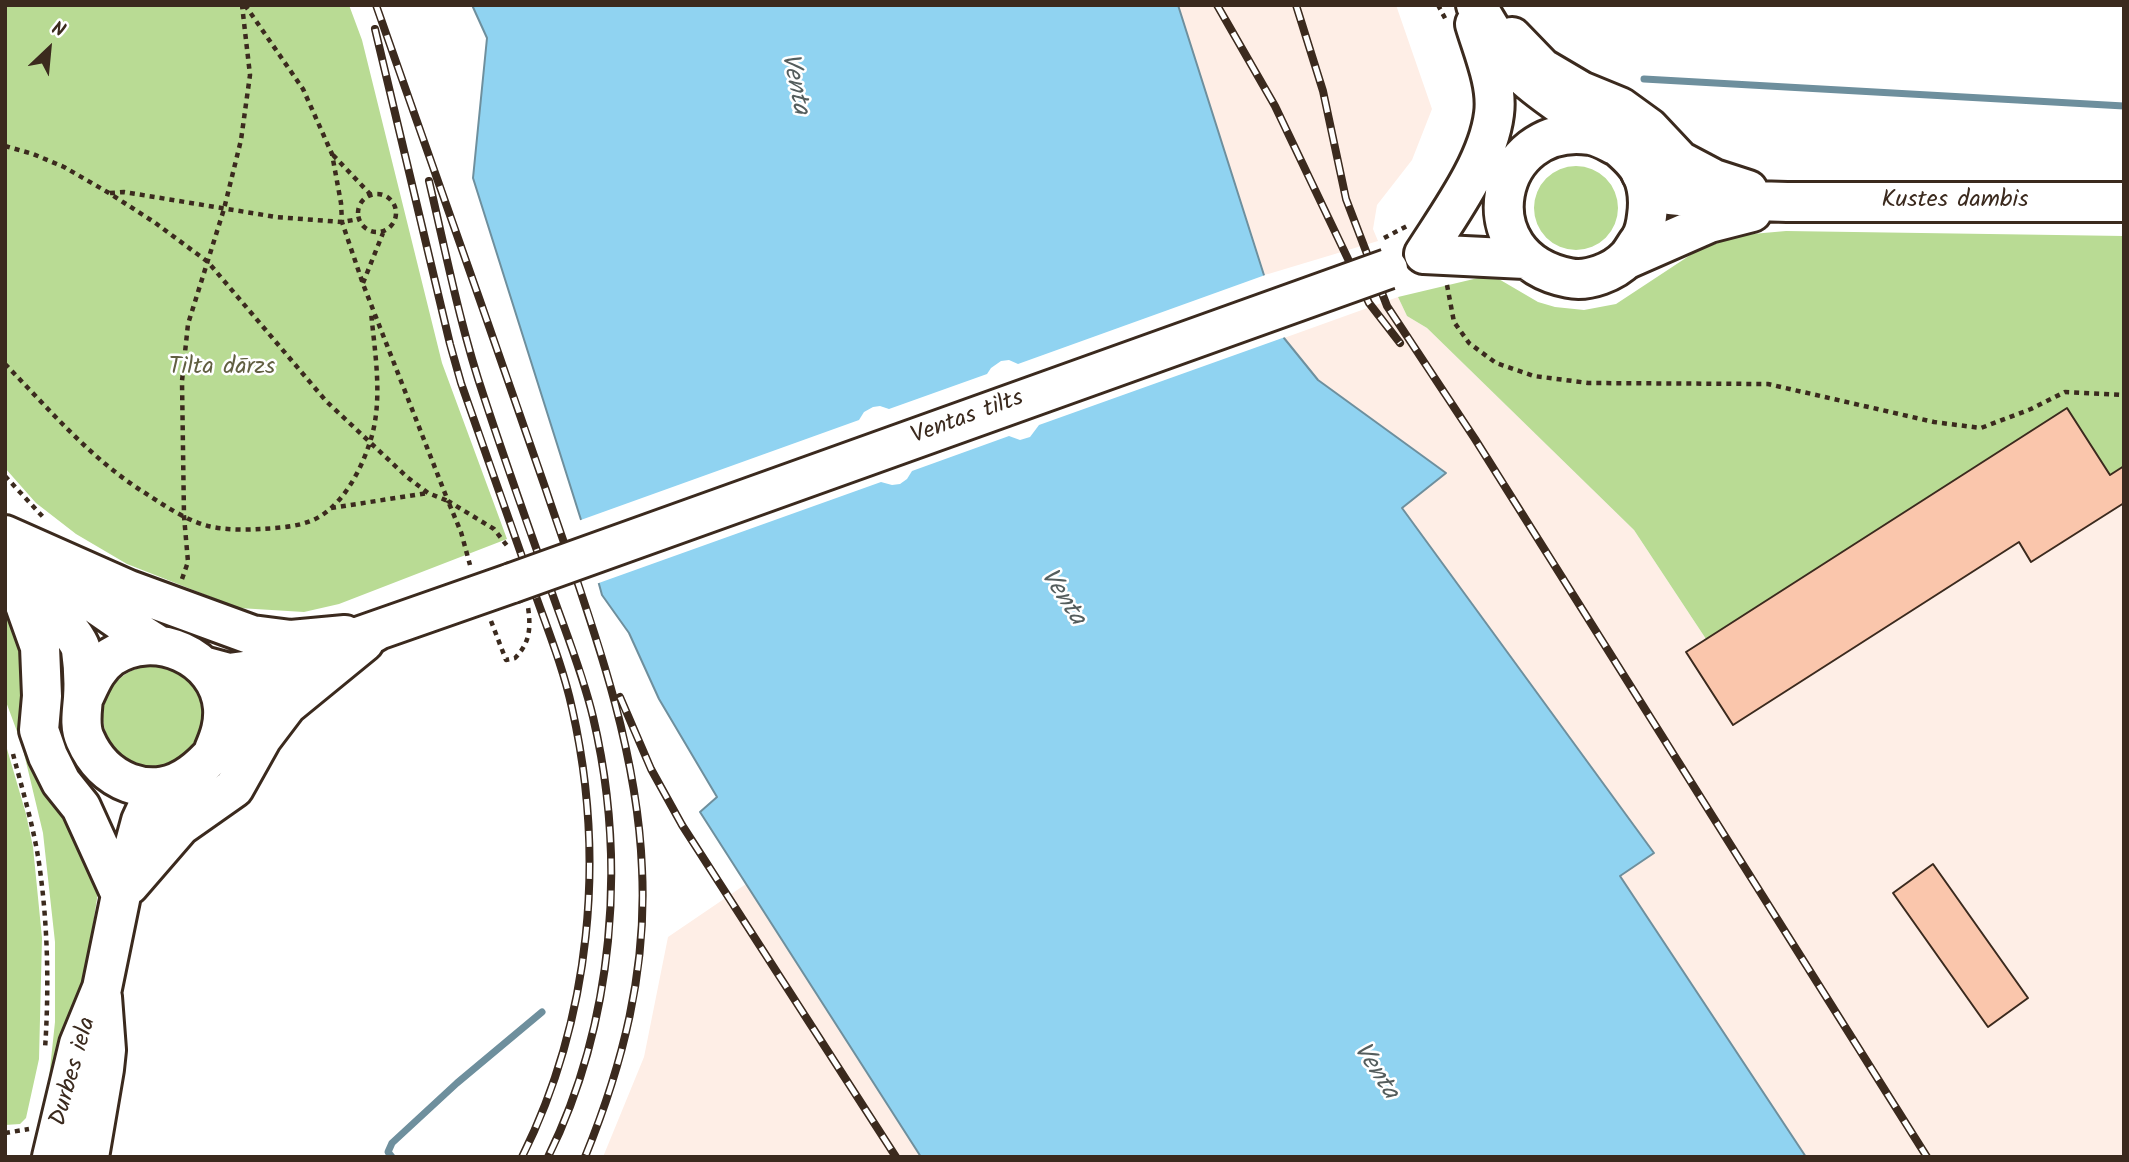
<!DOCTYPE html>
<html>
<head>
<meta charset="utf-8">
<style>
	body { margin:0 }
	#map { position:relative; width:2129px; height:1162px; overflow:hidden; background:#fff; font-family:Kalam,sans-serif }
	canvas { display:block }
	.frame { position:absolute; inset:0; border:7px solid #3b2a1e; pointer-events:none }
	.north { position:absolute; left:14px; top:14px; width:70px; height:70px; -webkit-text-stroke:5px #fff; paint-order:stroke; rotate:26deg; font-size:19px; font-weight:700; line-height:28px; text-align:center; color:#3b2a1e }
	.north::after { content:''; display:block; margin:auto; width:24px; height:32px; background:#3b2a1e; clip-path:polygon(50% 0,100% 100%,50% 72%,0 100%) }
</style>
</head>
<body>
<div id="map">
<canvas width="2129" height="1162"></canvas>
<div class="frame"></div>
<div class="north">N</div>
</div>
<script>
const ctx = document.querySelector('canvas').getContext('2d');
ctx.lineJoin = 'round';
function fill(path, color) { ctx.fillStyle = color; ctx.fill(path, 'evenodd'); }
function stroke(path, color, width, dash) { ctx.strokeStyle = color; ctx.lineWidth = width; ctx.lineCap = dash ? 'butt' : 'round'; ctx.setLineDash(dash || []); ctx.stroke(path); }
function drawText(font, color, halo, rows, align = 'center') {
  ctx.font = font + ' Kalam,sans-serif'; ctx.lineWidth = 5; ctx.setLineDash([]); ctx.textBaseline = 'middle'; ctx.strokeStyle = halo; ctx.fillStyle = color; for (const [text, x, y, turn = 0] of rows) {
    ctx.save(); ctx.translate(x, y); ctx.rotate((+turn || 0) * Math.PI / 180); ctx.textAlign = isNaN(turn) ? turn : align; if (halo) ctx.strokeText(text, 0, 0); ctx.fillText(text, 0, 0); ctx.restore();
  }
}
const built = new Path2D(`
	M1178,5H1396L1432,109L1412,160L1377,205L1373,229L1378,241L1265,275Z
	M1398,297L1407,316L1427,328L1634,530L1706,639L2110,474L2124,466V1157H1806L1620,876L1654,853L1402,508L1446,472L1318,380L1284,338Z
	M746,884L921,1157H603L644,1057L668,937Z`);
const green = new Path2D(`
	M5,5H349L362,40L442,363L507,539L339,604L304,612L239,608L127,564L76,534L36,503L5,468Z
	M1534 208a42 42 0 1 1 84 0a42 42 0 1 1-84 0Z
	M1786,231L2124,236V466L2110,475L1706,639L1634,530L1427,328L1407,316L1398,297L1478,278H1497L1538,302L1555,307L1584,310L1616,304L1698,250L1741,235Z
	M5,586L98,892L84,984L46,1106L55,1022V942L43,833L22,745L5,699Z
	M103 716a50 50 0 1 1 100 0a50 50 0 1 1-100 0Z
	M5,742L26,814L33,847L42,938L39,1059L26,1118L20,1124L5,1125Z`);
const water = new Path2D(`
	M472,5H1178L1284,338L1318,380L1446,473L1402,508L1654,853L1620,876L1806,1157H921L700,812L717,797L659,699L629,633L602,595L582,523L473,178L487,38Z`);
const pier = new Path2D(`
	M1268,274L1288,336L1039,425L1030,437L1020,440L1009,436L912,471L907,479L900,484L892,485L881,482L596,584L578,521L859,420L864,412L873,407L880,406L889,409L987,374L991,368L1001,361L1009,360L1018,364Z`);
const stream = new Path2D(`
	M1644,79L2124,106
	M392,1157L388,1152L392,1143L457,1083L542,1012`);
const building = new Path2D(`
	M2067,408L2110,475L2124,466V503L2031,562L2019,542L1733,725L1686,652Z
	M1933,864L2028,998L1988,1027L1893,893Z`);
const path = new Path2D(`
	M245,5L303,89L332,154L341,203L342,222L363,284L448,501L494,529L508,547
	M1438,5L1446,20
	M5,146L33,154L64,167L109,193L154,222L208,262L326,401L407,477L428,493L448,501L461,532L470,565
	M333,155L371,195
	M110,193L124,192L276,217L342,222L359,219
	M358 213a19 19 0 1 1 38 0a19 19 0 1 1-38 0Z
	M1384,238L1407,226
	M363,283L383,233
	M1447,285L1454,322L1469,343L1496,363L1534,376L1588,383L1768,384L1934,422L1981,428L2031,409L2065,392L2124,395
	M5,364C48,408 90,458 142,491C162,504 185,520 208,526C225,530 244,530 261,529C278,528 297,527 313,520C341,508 360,472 369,445C384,403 375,355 371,312
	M5,476L43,517
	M331,508L428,493
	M182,579L188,562L184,516L182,381L188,324L224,209L241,140L250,75L242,5
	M491,621L506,660L515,658C530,643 531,628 528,607
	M13,754C23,792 35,831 40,870C48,929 49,990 45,1049
	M5,1133L29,1129`);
const primary = new Path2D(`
	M1512,37L1542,68L1581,91L1620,107L1649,128L1680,161L1714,179L1748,190
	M1641,173L1670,195L1722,200L1787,202H2124
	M1627,259L1709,223L1752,212
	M6,552L40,647L42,696L39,730L48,756L61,782L81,807L121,895
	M129,885L180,826L234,788L262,738L287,705L364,642
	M52,1157L79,1044L102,988L121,895L141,821L147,808L175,784
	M89,1157L104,1069L106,1050L102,997`);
const highway = new Path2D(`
	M1476,5C1491,29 1505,56 1524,76C1552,104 1628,143 1642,174C1648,187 1649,202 1647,216C1646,225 1645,233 1639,241C1635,246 1632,253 1627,258C1614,272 1588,282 1569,278C1466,258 1494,121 1590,135C1599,136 1610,143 1619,147
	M1424,254C1450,213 1488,162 1494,114C1498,85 1483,51 1475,24
	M1424,254L1525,259
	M5,535L129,590L252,635L291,640L345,635
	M5,541C24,567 42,593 61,619C67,628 79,640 81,650C83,664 84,683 83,698C82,712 79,726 85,739C94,760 108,775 129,783C196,807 228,726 267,688C293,663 342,647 375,632
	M55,576L120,621L158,645
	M352,639L512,583
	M203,666L229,673L251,670L298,655
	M84,697C91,682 97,667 111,657C154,628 219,656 223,708C224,724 220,736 214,750`);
const rail = new Path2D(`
	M376,5C433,167 490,328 546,490C587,612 637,738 642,869C647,970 623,1064 585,1157
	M1217,5L1275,106L1369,303L1400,343
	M1296,5L1323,91L1346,199L1387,306L1475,439L1927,1157
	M375,29L450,344L461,383C485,451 509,519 533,588C547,628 563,667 572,708C606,858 591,1018 522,1157
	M429,181C446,253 460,326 484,397C507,467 532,537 557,607C570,643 584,679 593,717C627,861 614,1023 548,1157
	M620,697L651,769L682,825L896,1157`);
const highwayBridge = new Path2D(`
	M512,583L1388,269`);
const streetNames = [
	["Kustes dambis",1955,202],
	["Ventas tilts",968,419,-20],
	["Durbes iela",75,1072,-74]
];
const parkNames = [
	["Tilta dārzs",222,369]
];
const waterNames = [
	["Venta",793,84,78],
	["Venta",1061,598,57],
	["Venta",1374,1072,57]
];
fill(built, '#feeee6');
fill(green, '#b9db94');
fill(water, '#90d3f1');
stroke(water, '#6e8f9d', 2);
fill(pier, '#fff');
stroke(stream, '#6e8f9d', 7);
fill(building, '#fac6ac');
stroke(building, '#3b2a1e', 2);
stroke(primary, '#3b2a1e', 44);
stroke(highway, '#3b2a1e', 44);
stroke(path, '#3b2a1e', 4.5, [5, 5]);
stroke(primary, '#fff', 38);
stroke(highway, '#fff', 38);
stroke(rail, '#3b2a1e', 8);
stroke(rail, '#fff', 5, [16]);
stroke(highwayBridge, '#3b2a1e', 44, []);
stroke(highwayBridge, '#fff', 38);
drawText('24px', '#3b2a1e', '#fff', streetNames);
drawText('24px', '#615f41', '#fff', parkNames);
drawText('italic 26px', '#545d5d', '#fff', waterNames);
</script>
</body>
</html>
